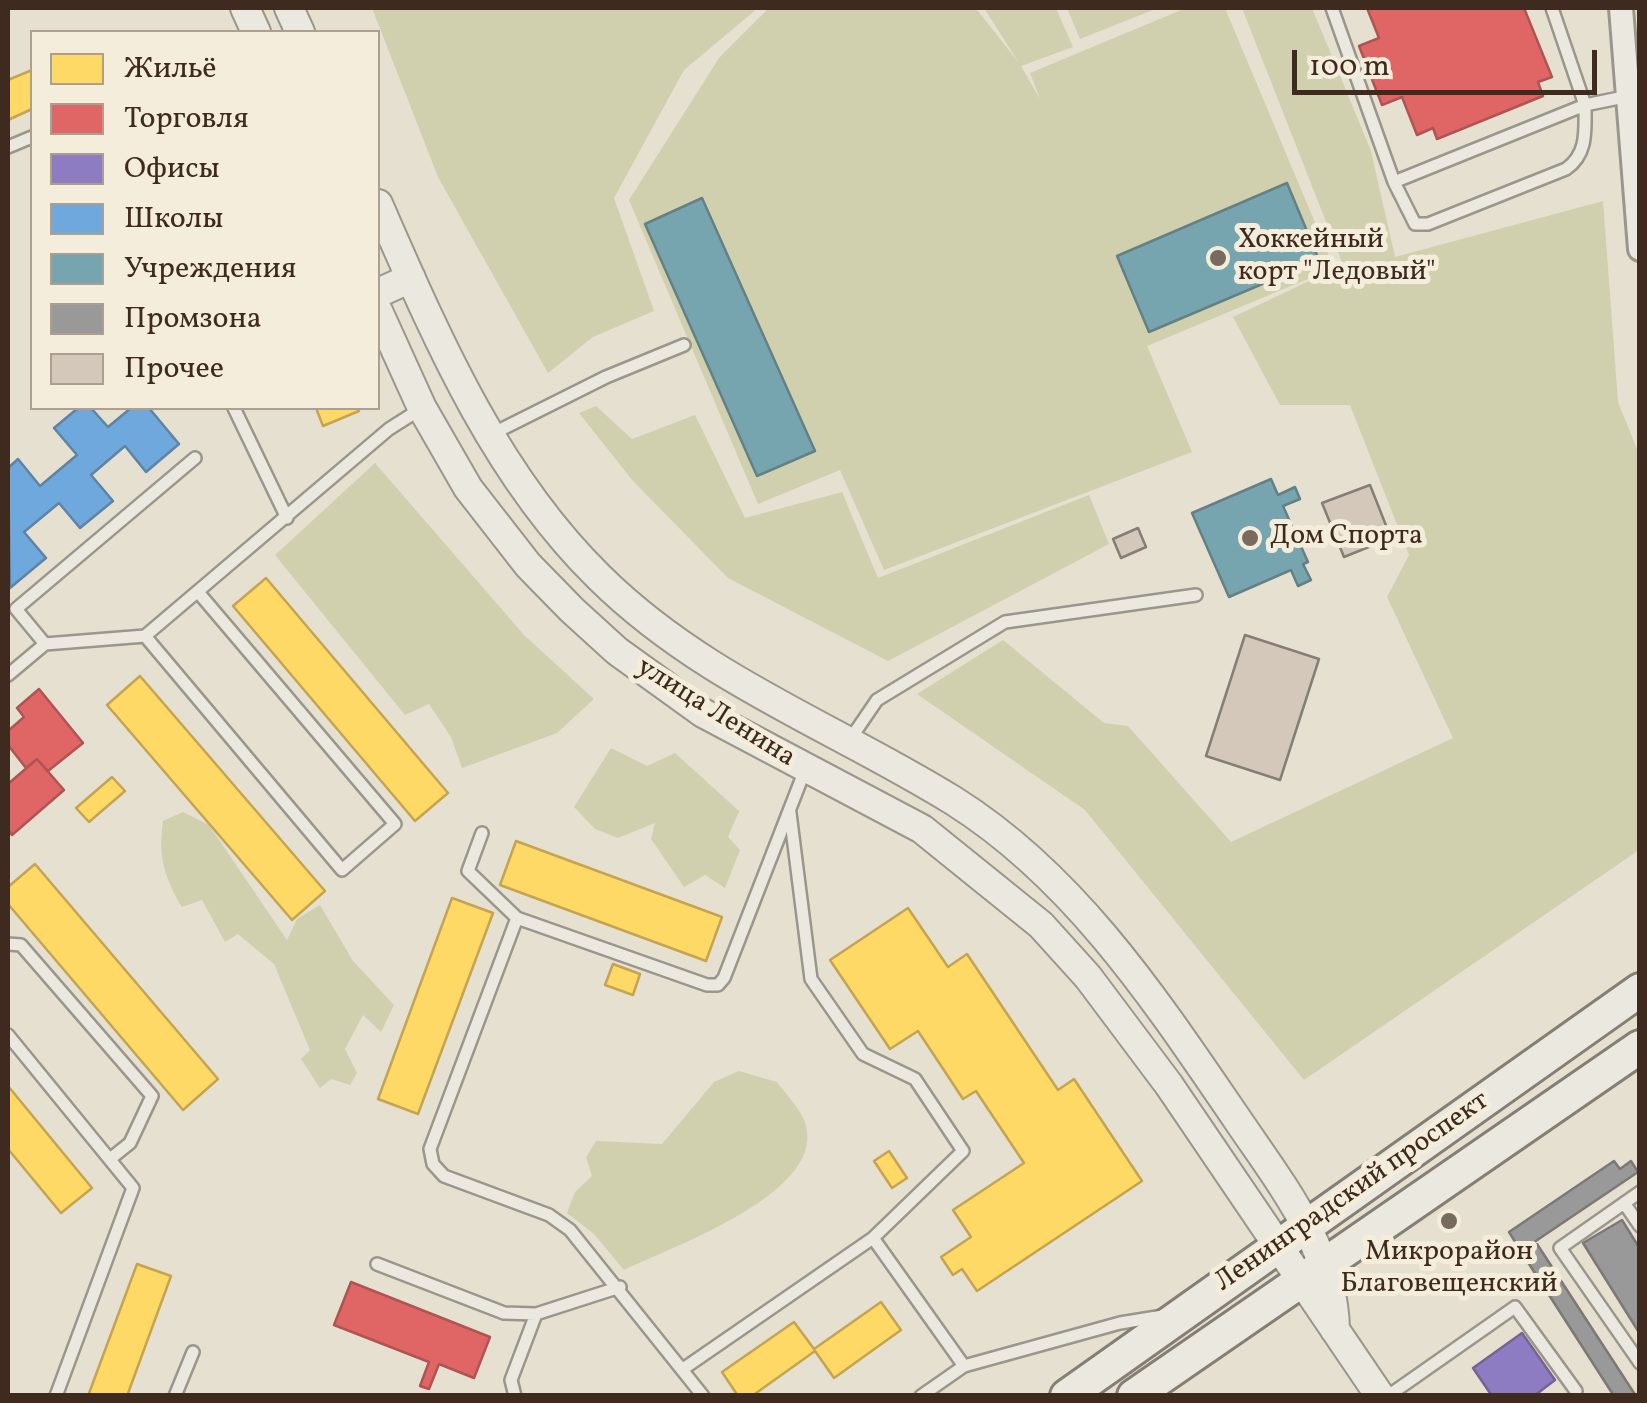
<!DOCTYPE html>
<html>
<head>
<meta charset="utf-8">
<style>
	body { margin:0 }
	#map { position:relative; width:1647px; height:1403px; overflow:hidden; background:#e5e0d0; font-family:Vollkorn,serif }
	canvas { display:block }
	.frame { position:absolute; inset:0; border:10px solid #3e2a1f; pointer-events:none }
	.legend { position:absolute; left:30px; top:30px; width:350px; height:380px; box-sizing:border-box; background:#f4eddb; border:2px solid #ab9f90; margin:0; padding:12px 18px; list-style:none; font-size:30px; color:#3e2a1f }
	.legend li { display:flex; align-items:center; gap:20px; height:50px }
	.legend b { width:50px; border:2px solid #ab9f90 }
	.scale { position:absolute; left:1292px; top:50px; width:305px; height:45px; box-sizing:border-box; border:5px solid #3e2a1f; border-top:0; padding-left:12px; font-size:30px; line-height:35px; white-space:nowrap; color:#3e2a1f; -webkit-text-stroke:8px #f4eddb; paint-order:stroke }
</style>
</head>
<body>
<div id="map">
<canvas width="1647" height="1403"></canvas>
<div class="frame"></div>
<ul class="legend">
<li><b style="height:28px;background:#ffd966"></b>Жильё</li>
<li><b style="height:28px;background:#e06666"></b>Торговля</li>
<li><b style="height:28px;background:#8e7cc3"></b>Офисы</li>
<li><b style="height:28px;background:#6fa8dc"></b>Школы</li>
<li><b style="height:28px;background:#76a5af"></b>Учреждения</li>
<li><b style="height:28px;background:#999"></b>Промзона</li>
<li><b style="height:28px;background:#d4c8bb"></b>Прочее</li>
</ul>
<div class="scale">100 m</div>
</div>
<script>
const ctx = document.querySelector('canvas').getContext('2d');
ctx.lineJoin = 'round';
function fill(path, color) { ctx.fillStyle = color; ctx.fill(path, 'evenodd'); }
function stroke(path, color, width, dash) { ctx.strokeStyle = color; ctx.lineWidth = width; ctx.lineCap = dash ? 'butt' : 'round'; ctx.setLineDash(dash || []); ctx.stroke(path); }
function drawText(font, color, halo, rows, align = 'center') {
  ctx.font = font + ' Vollkorn,serif'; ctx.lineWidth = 10; ctx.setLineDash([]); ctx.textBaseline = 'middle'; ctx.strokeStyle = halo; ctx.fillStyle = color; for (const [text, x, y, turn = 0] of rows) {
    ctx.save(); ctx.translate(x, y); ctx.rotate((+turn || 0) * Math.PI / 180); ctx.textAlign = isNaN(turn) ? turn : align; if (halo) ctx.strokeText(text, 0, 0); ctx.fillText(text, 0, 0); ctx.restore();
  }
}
const green = new Path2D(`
	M372,8H758L684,70L614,198L654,311L593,337L548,373L438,177Z
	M769,8H970L978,11L1019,63L984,8H1056L1073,47L1021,66L1040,99L1030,73L1186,8H1225L1334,268L1147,346L1192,452L884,570L840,470L758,504L629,200L719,58Z
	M1067,8H1158L1080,39Z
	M1242,8H1312L1371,151L1395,257L1603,201L1618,402L1639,454V850L1304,1080L1085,810L917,694L1003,640L1104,723L1128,726L1231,842L1453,738L1387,597L1409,555L1350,405H1280L1233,317L1343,265Z
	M596,406L632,439L695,415L745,518L842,492L878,578L1089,495L1109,544L888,661L728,578L633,481L579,413Z
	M375,463L524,635L594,699L557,733L462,768L451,737L429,704L405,715L275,555Z
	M611,748L647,766L675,753L739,811L728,837L740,850L725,888L705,875L684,887L651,839L655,823L618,838L595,829L574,807Z
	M183,812L209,825L287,940L297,919L320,905L353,961L394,1005L381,1032L363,1015L345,1049L357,1073L350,1085L331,1079L320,1088L301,1059L310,1050L274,964L238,934L225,942L202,900L182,907C164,877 158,856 163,821Z
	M739,1071L777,1082C785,1093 798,1106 804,1120C833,1191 671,1247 624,1270L594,1234L567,1213L575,1192L592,1176L586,1157L596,1141L662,1144L714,1082Z`);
const homes = new Path2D(`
	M32,70V109L8,120V80Z
	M316,408H357L359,411L323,426Z
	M266,578L448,793L415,821L233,606Z
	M140,676L325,891L292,920L107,705Z
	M112,777L125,791L89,822L76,808Z
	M516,841L722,917L706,961L500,885Z
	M35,864L218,1079L183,1110L8,904V887Z
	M452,898L493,913L418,1114L378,1099Z
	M908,908L948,967L967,954L1058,1090L1074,1079L1142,1181L977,1291L962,1269L953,1275L941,1257L971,1237L953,1210L1024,1163L976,1091L963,1099L918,1031L890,1049L830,960Z
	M613,964L640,974L633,995L605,985Z
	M8,1086L92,1188L61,1213L8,1149Z
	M889,1151L907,1178L892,1188L874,1161Z
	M137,1264L171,1276L127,1396H88Z
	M881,1302L901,1330L834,1378L815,1351L752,1396H738L722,1372L794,1322L814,1349Z`);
const shops = new Path2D(`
	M1367,8H1524L1552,77L1538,82L1543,96L1437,139L1433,128L1417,135L1402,97L1382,105L1359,46L1379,38Z
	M39,689L83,743L48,771L37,759L26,768L8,745V731L24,717L17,708Z
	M37,759L64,790L12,835L8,829V784Z
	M351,1282L490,1337L474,1378L439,1364L429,1389L420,1386L429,1362L334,1325Z`);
const offices = new Path2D(`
	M1522,1333L1555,1380L1534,1396H1492L1473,1368Z`);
const schools = new Path2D(`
	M78,408H91L108,427L131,408H149L179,444L146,472L125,446L91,475L113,501L80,528L59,503L24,532L46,558L10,588L8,468L18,459L40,486L77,455L54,428Z`);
const public = new Path2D(`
	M1287,183L1319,260L1149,332L1117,256Z
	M702,198L815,451L757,476L645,224Z
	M1271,479L1278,495L1295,487L1300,499L1283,506L1308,562L1303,564L1311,580L1298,586L1291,570L1229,597L1192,513Z`);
const industry = new Path2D(`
	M1614,1161L1620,1169L1631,1161L1638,1172L1521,1251L1509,1232Z
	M1622,1220L1640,1249V1334L1583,1243Z
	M1537,1244L1636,1396H1614L1522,1253Z`);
const building = new Path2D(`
	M1370,485L1391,538L1344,557L1322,503Z
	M1138,528L1146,547L1121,558L1113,539Z
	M1245,635L1319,659L1280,780L1206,756Z`);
const service = new Path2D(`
	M1332,8L1394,182L1415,224H1428L1566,169C1588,154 1585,130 1585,105L1629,96
	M8,147L32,137
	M1394,182L1585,105L1552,8
	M234,408L287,518
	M490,435L606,377L684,345
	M145,636L342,870L395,824L198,592
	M45,644L16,609L195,458
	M8,675L45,644L145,636L389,429L422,408
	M849,741L877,700L1005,622L1196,595
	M790,813L811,979L863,1054L915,1079L963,1151L873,1238L964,1366
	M482,833L468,871L517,918
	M8,944L21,945L152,1096L130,1143L110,1159
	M8,1035L133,1188L56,1396
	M1640,1192L1560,1248L1640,1363
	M1624,1203L1640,1226
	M377,1264L504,1313L536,1314
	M683,1369L873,1238
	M175,1396L193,1352
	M515,1396L511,1380L536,1314L620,1287
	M703,1396L570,1230L549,1215L444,1176L433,1164L430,1149L517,918L707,985H718L724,978L805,770
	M921,1396L964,1366L1120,1323L1163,1316
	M1388,1396L1515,1307L1576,1391`);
const minor = new Path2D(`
	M1621,8L1640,249`);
const tertiary = new Path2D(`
	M245,8L256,32
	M289,8L300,32
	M378,204C436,336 494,474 599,577C702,679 833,726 954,801C1076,878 1157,1002 1237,1119C1281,1184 1334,1249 1335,1330
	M378,293L411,278
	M378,311L422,408L468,488L528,565L572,610L617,651L703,713L922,829L1041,925L1088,977L1169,1085L1380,1396`);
const secondary = new Path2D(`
	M1067,1396L1640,990
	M1134,1396L1640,1047`);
const markers = [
	[1218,258,10,"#786a5d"],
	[1250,538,10,"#786a5d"],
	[1449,1221,10,"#786a5d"]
];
const poiNames = [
	["Хоккейный",1238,242],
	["корт \"Ледовый\"",1238,274],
	["Дом Спорта",1270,538],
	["Микрорайон",1449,1254,"center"],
	["Благовещенский",1449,1286,"center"]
];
const streetNames = [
	["улица Ленина",715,714,32],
	["Ленинградский проспект",1353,1193,-35]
];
fill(green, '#d0d0ae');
fill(homes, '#ffd966');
stroke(homes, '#c5a451', 2.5);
fill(shops, '#e06666');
stroke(shops, '#af5451', 2.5);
fill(offices, '#8e7cc3');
stroke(offices, '#766392', 2.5);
fill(schools, '#6fa8dc');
stroke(schools, '#6082a3', 2.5);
fill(public, '#76a5af');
stroke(public, '#658084', 2.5);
fill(industry, '#999');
stroke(industry, '#7e7874', 2.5);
fill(building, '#d4c8bb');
stroke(building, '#847e74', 2.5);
stroke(service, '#9b968c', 16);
stroke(minor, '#9b968c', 28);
stroke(tertiary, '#9b968c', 32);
stroke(secondary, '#847e74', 38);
stroke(service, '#ebe8e0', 11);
stroke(minor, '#ebe8e0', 22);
stroke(tertiary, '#ebe8e0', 28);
stroke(secondary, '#ebe8e0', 32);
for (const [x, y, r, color] of markers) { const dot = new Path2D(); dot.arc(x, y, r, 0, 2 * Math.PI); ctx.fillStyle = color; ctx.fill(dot); stroke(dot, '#f4eddb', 4); }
drawText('28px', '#3e2a1f', '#f4eddb', poiNames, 'left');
drawText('28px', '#3e2a1f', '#f4eddb', streetNames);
</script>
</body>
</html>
